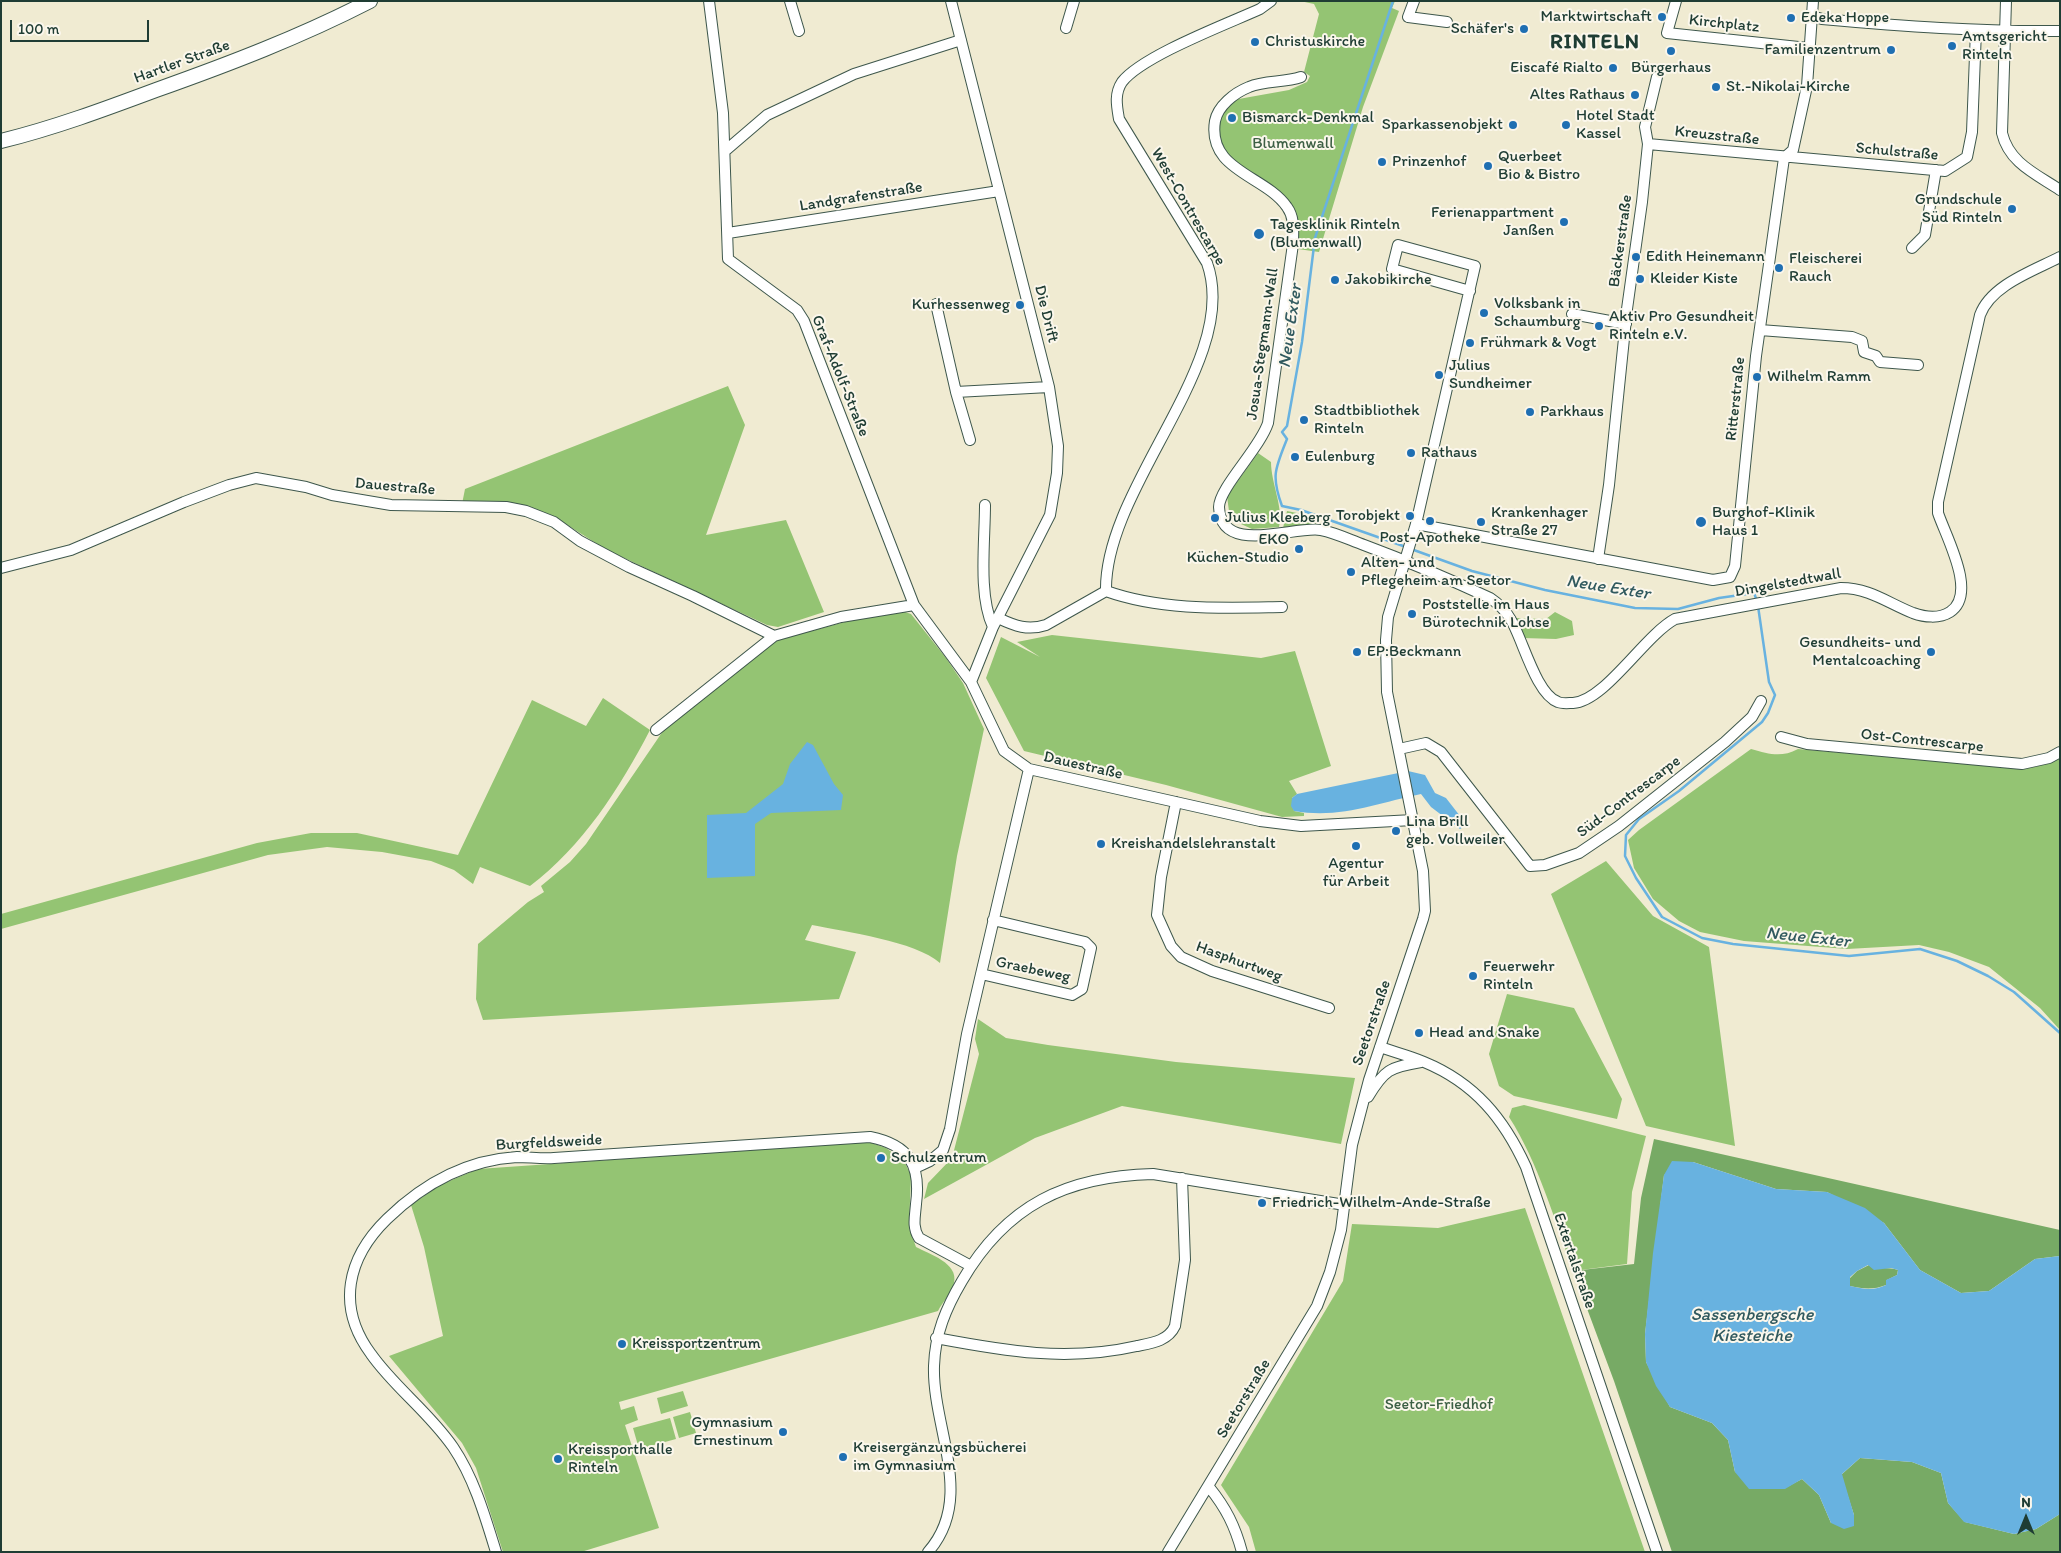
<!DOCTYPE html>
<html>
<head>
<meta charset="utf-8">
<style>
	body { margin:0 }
	#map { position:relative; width:2061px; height:1553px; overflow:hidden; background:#f0ebd2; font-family:Itim,sans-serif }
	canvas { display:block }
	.frame { position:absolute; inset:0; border:2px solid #1f3d34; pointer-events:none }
	.north { position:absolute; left:2001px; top:1493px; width:50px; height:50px; -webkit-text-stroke:4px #fbf7ec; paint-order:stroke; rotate:0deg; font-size:14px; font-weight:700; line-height:20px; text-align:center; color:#1f3d34 }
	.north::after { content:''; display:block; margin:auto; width:18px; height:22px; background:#1f3d34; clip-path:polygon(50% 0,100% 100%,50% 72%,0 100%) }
	.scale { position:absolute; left:10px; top:20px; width:139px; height:22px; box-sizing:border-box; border:2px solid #1f3d34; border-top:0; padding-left:6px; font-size:15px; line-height:18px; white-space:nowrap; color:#1f3d34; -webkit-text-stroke:4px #fbf7ec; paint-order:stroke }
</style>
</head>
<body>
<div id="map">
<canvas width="2061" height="1553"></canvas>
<div class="frame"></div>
<div class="north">N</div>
<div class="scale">100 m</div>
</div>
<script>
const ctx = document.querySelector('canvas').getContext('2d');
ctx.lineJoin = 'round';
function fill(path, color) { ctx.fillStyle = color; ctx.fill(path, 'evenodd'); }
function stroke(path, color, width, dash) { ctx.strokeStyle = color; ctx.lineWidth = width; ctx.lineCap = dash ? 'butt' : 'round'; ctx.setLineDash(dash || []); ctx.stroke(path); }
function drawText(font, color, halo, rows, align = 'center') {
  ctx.font = font + ' Itim,sans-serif'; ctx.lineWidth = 4; ctx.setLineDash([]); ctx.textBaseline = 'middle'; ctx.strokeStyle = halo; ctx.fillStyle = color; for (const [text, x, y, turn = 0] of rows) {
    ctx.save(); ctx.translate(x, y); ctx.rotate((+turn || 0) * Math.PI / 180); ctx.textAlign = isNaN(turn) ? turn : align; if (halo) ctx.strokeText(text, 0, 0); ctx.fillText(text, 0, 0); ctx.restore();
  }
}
const green = new Path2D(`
	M1300,1H1395L1392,8L1399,11L1363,107L1319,252L1291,248L1287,207L1224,155L1214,127L1219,111L1233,100L1289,90L1307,82L1310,76L1304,72L1319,14L1314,4Z
	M728,386L745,425L706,535L786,520L824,612L778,627L767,625L605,549L558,519L528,509L462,504L465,489Z
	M1258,453L1271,462C1271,483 1284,509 1279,527L1252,529L1230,519L1227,496Z
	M1287,511L1317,517L1315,527L1283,528Z
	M902,611L911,614L946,658L963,683L984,729L957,856L940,963C915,941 846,932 812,925L805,940L856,952L839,999L483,1020L476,999L478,944L528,902L544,892L541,886L570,862L586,844L663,731L774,641L856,619Z
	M1555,612L1572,621L1574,635L1556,639L1523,638L1514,618L1546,619Z
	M1052,635L1261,658L1295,651L1331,766L1289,781L1297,794L1292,798L1294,811L1304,813V816L1282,817L1166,785L1024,751L986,678L1001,637L1040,657L1017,642Z
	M603,698L650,730C620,788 582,847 530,886L480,867L473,884L454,870L431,861L382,852L327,847L268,855L1,929V914L257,843L311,833H357L458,855L532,700L586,726Z
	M1751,749C1769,754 1781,758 1798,749L2016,768L2035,767L2060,758V1030L2040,1008L1989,967L1949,952L1919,945L1847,949L1744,941L1700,932L1679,921L1653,899L1634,868L1628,840L1639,830Z
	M1606,861L1653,916L1709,947L1735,1146L1646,1126L1551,894Z
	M1507,994L1574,1008L1622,1099L1617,1119L1514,1096L1499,1086L1489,1054Z
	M978,1019L1006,1038L1048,1045L1176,1062L1355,1078L1341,1144L1122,1106L1035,1138L924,1199L928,1183L952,1158L979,1054L975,1039Z
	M1524,1105L1646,1136L1632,1192L1627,1264L1573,1271C1555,1221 1538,1162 1509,1117L1512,1108Z
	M869,1142L886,1148L904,1161L911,1175L909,1228L916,1247C929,1254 959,1263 954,1283C952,1292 942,1303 938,1311L619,1402L621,1410L634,1406L638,1420L625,1425L659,1528L581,1552H503L476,1468L462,1443L389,1356L443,1336L424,1247L411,1205L440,1185L478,1169Z
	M1525,1208L1645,1552H1256L1249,1527L1221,1485L1343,1281L1352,1224L1438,1228Z
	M683,1391L688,1406L661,1414L657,1398Z
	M690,1412L696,1433L679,1438L673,1417Z
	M670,1418L676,1439L639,1449L633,1428Z`);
const forest = new Path2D(`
	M1654,1139L2060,1230V1256L2035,1259L1989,1291L1961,1293L1920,1270L1884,1223L1827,1192L1776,1189L1693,1162L1664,1175L1645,1334L1646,1362L1670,1407L1712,1423L1728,1440L1735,1472L1785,1488L1802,1479L1819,1495L1831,1523L1854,1515L1841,1475L1860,1458L1912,1462L1941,1473L1948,1503L1965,1522L2014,1534L2036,1529L2060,1514V1552H1672L1614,1381L1573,1271L1634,1264L1641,1198Z
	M1869,1265C1880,1269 1889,1267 1898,1270L1897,1275L1887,1280L1886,1285C1874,1290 1863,1289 1850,1286V1278L1857,1271Z`);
const water = new Path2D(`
	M807,742L813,745L834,784L843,795L841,810L771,813L755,824V876L707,878V815L746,813L783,784L790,764Z
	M1408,771L1425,775L1435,793L1446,798L1467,825L1460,829L1431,807L1421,794C1377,803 1341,819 1294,811L1291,806L1292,798L1297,794Z
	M1672,1161L1693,1162L1776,1189L1827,1192L1865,1208L1884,1223L1920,1270L1961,1293L1989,1291L2035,1259L2060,1256V1514L2036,1529L2014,1534L1964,1522L1948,1503L1941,1473L1912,1462L1860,1458L1842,1474L1854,1515V1526L1844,1529L1831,1523L1819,1495L1802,1479L1785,1489H1749L1735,1472L1728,1440L1712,1423L1670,1407L1656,1386L1646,1362L1645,1334L1653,1253L1664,1175ZM1868,1265L1874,1270L1891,1268L1898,1270L1897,1275L1886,1280V1285C1874,1291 1863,1289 1850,1286V1277L1857,1271Z`);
const stream = new Path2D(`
	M1393,1L1315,238L1302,342L1287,426L1282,432L1287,439C1275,469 1271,476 1282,506L1301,510L1406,547
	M1411,549L1472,571L1545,590L1635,608L1678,609L1719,598L1754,593L1757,601
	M1758,606L1769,682L1775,695L1768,713L1762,722L1679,791L1639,819L1626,835L1625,856L1636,878L1662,917L1702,938L1733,944L1849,956L1920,949L1957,961L1988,976L2014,992L2060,1033`);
const street = new Path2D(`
	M709,1L723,113L728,259L797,310L804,321L914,605
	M790,1L799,31
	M951,1L1049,387L1058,446L1057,473L1050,515L993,627L971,682
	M1414,1L1408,17L1447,22
	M1676,1L1667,33L1808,48
	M2006,1L2002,133C2009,163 2036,174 2060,190
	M1812,16L1822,19C1901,26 1980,32 2060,31
	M1066,28L1074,1
	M1301,77C1284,83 1265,80 1249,87C1234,93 1218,106 1215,121C1207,171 1265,175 1287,207C1295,218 1293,231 1293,244L1268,423C1260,448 1219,488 1219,507C1221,557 1295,525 1321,530C1336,533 1350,540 1364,545C1407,561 1449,579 1490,598C1499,604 1506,611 1511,620C1523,640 1536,694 1558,702C1562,704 1569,703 1573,703C1605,701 1644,636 1675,619L1841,588C1869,588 1888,603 1913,613C1924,617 1939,619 1950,612C1978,594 1946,537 1938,513V502L1980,315C1991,285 2033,271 2060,257
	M1648,144L1945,171L1967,157L1972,132L1976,30
	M725,151L767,115L854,74L961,40
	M1784,158L1793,150L1807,86L1813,1
	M728,233L999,191
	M1912,248L1925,235L1936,170
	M936,304L956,392L1049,387
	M1572,314L1626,324
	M1760,330L1852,337L1862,341L1864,352L1876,356L1880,362L1918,365
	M956,392L970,440
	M985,505C985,542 978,595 993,627
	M1416,524L1713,580L1730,577L1735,566L1756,356L1784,158
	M1598,559L1609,485L1627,309L1642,202L1648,144L1645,127L1657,77
	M1,568L71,550L184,502L229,485L256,478L306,487L332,495L391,505L506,507L526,511L554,522L580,541L629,567L693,596L774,636L841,617L914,605L971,682L1004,751L1029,769L1260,821L1301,826L1413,820
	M1106,591C1104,486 1242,361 1207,263L1119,119C1117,107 1114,94 1122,82C1142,56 1227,24 1260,9L1271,1
	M1106,591C1162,611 1224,608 1282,607
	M998,618C1015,626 1028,631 1046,625L1106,591
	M656,730L774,636
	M1781,737L1807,744L2022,764L2049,758L2060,752
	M1399,749L1426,743L1441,752L1530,866L1545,865L1579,853L1619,826L1725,742L1752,717L1761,701
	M1176,802L1161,877L1157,915L1171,946L1181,957L1212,971L1329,1008
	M981,974L1072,995L1082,989L1091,948L1085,942L993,920
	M1380,1047C1394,1052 1410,1056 1424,1062C1475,1083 1504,1119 1526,1167L1657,1552
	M1368,1097C1384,1070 1390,1067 1421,1062
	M915,1168L930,1161L943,1150L950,1129L967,1034L1029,769
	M936,1338C1005,1351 1067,1362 1137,1346C1152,1343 1168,1341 1175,1326L1185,1260L1182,1178
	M1209,1487C1226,1508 1235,1526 1242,1552
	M496,1552C485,1516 474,1478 453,1447C428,1411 395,1388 371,1354C336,1307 347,1258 387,1219C423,1184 466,1160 517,1157C529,1157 542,1159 554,1158L870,1137C910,1145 921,1166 916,1204C915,1217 912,1227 919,1238L971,1266
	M928,1552C976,1498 932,1428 934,1366C935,1334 946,1308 962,1281C1006,1205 1067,1176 1153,1174L1345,1205
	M1168,1552L1317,1306L1330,1272L1341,1230L1352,1145L1369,1080L1423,919L1425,911L1423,871L1387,692L1386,640L1388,617L1416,524L1475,266L1398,245L1392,269L1470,291`);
const secondary = new Path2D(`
	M1,141C54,128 105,109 156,90C229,64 300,37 370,1`);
const markers = [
	[1662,17,5,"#1f6fb2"],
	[1791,18,5,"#1f6fb2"],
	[1524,29,5,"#1f6fb2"],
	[1255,42,5,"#1f6fb2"],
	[1952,46,5,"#1f6fb2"],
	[1891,50,5,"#1f6fb2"],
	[1671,51,5,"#1f6fb2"],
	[1613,68,5,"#1f6fb2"],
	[1716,87,5,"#1f6fb2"],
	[1635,95,5,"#1f6fb2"],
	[1232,118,5,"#1f6fb2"],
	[1513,125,5,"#1f6fb2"],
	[1566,125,5,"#1f6fb2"],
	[1382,162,5,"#1f6fb2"],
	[1488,166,5,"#1f6fb2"],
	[2012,209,5,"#1f6fb2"],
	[1564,222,5,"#1f6fb2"],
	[1259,234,6,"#1f6fb2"],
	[1636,257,5,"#1f6fb2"],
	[1779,268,5,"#1f6fb2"],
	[1640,279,5,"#1f6fb2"],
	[1335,280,5,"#1f6fb2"],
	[1020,305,5,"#1f6fb2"],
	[1484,313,5,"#1f6fb2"],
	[1599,326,5,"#1f6fb2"],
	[1470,343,5,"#1f6fb2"],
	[1439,375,5,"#1f6fb2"],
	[1757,377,5,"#1f6fb2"],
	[1530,412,5,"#1f6fb2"],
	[1304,420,5,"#1f6fb2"],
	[1411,453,5,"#1f6fb2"],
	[1295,457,5,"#1f6fb2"],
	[1410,516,5,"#1f6fb2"],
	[1215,518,5,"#1f6fb2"],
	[1430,521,5,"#1f6fb2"],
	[1481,522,5,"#1f6fb2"],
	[1701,522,6,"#1f6fb2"],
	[1299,549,5,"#1f6fb2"],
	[1351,572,5,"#1f6fb2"],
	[1412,614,5,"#1f6fb2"],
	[1357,652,5,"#1f6fb2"],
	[1931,652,5,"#1f6fb2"],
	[1396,831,5,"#1f6fb2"],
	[1101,844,5,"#1f6fb2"],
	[1356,846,5,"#1f6fb2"],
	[1473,976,5,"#1f6fb2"],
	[1419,1033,5,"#1f6fb2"],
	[881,1158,5,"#1f6fb2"],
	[1262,1203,5,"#1f6fb2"],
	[622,1344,5,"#1f6fb2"],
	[783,1432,5,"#1f6fb2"],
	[843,1457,5,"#1f6fb2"],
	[558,1459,5,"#1f6fb2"]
];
const poiNames = [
	["Marktwirtschaft",1652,17,"right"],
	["Edeka Hoppe",1801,18],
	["Schäfer's",1514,29,"right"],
	["Amtsgericht",1962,37],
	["Rinteln",1962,55],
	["Christuskirche",1265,42],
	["Familienzentrum",1881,50,"right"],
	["Eiscafé Rialto",1603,68,"right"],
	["Bürgerhaus",1671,68,"center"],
	["St.-Nikolai-Kirche",1726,87],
	["Altes Rathaus",1625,95,"right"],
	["Hotel Stadt",1576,116],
	["Kassel",1576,134],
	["Bismarck-Denkmal",1242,118],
	["Sparkassenobjekt",1503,125,"right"],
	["Querbeet",1498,157],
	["Bio & Bistro",1498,175],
	["Prinzenhof",1392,162],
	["Grundschule",2002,200,"right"],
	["Süd Rinteln",2002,218,"right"],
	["Ferienappartment",1554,213,"right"],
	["Janßen",1554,231,"right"],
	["Tagesklinik Rinteln",1270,225],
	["(Blumenwall)",1270,243],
	["Edith Heinemann",1646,257],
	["Fleischerei",1789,259],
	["Rauch",1789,277],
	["Kleider Kiste",1650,279],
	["Jakobikirche",1345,280],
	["Volksbank in",1494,304],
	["Schaumburg",1494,322],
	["Kurhessenweg",1010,305,"right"],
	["Aktiv Pro Gesundheit",1609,317],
	["Rinteln e.V.",1609,335],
	["Frühmark & Vogt",1480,343],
	["Julius",1449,366],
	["Sundheimer",1449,384],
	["Wilhelm Ramm",1767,377],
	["Stadtbibliothek",1314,411],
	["Rinteln",1314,429],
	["Parkhaus",1540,412],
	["Rathaus",1421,453],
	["Eulenburg",1305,457],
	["Krankenhager",1491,513],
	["Straße 27",1491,531],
	["Burghof-Klinik",1712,513],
	["Haus 1",1712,531],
	["Torobjekt",1400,516,"right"],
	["Julius Kleeberg",1225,518],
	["Post-Apotheke",1430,538,"center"],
	["EKO",1289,540,"right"],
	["Küchen-Studio",1289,558,"right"],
	["Alten- und",1361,563],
	["Pflegeheim am Seetor",1361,581],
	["Poststelle im Haus",1422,605],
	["Bürotechnik Lohse",1422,623],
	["Gesundheits- und",1921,643,"right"],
	["Mentalcoaching",1921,661,"right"],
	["EP:Beckmann",1367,652],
	["Lina Brill",1406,822],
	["geb. Vollweiler",1406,840],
	["Kreishandelslehranstalt",1111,844],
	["Agentur",1356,864,"center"],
	["für Arbeit",1356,882,"center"],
	["Feuerwehr",1483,967],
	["Rinteln",1483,985],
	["Head and Snake",1429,1033],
	["Schulzentrum",891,1158],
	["Friedrich-Wilhelm-Ande-Straße",1272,1203],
	["Kreissportzentrum",632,1344],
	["Gymnasium",773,1423,"right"],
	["Ernestinum",773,1441,"right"],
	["Kreisergänzungsbücherei",853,1448],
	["im Gymnasium",853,1466],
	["Kreissporthalle",568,1450],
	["Rinteln",568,1468]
];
const streetNames = [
	["Kirchplatz",1724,24,6],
	["Hartler Straße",182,62,-20],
	["Kreuzstraße",1717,136,6],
	["Schulstraße",1897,152,5],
	["Landgrafenstraße",861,197,-9],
	["West-Contrescarpe",1188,207,60],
	["Bäckerstraße",1621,241,-82],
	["Die Drift",1046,314,76],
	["Josua-Stegmann-Wall",1263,344,-82],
	["Graf-Adolf-Straße",840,376,68],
	["Ritterstraße",1736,399,-84],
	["Dauestraße",395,487,5],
	["Dingelstedtwall",1788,583,-10],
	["Ost-Contrescarpe",1922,741,6],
	["Dauestraße",1083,766,13],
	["Süd-Contrescarpe",1629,797,-37],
	["Hasphurtweg",1239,962,20],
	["Graebeweg",1033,970,12],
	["Seetorstraße",1372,1023,-71],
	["Burgfeldsweide",549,1143,-3],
	["Extertalstraße",1574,1261,71],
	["Seetorstraße",1244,1399,-59]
];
const parkNames = [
	["Blumenwall",1293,144],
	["Seetor-Friedhof",1439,1405]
];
const waterNames = [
	["Neue Exter",1291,326,-82],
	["Neue Exter",1608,588,9],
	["Neue Exter",1808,938,6],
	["Sassenbergsche",1752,1315],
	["Kiesteiche",1752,1336]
];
const districtNames = [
	["RINTELN",1595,43]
];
fill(green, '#94c473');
fill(forest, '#77aa65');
fill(water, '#68b2e0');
stroke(stream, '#68b2e0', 2.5);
stroke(street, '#3e574c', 12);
stroke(secondary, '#3e574c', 16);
stroke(street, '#fff', 10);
stroke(secondary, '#fff', 14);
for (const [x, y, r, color] of markers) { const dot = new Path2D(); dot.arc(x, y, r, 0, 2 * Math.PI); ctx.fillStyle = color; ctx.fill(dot); stroke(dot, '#fbf7ec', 2); }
drawText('16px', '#1f3d34', '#fbf7ec', poiNames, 'left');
drawText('16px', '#1f3d34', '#fbf7ec', streetNames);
drawText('16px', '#3c5f44', '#fbf7ec', parkNames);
drawText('italic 18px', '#315a5f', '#fbf7ec', waterNames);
ctx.letterSpacing = '1px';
drawText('bold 21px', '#1f3d34', '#fbf7ec', districtNames);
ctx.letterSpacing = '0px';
</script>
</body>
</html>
